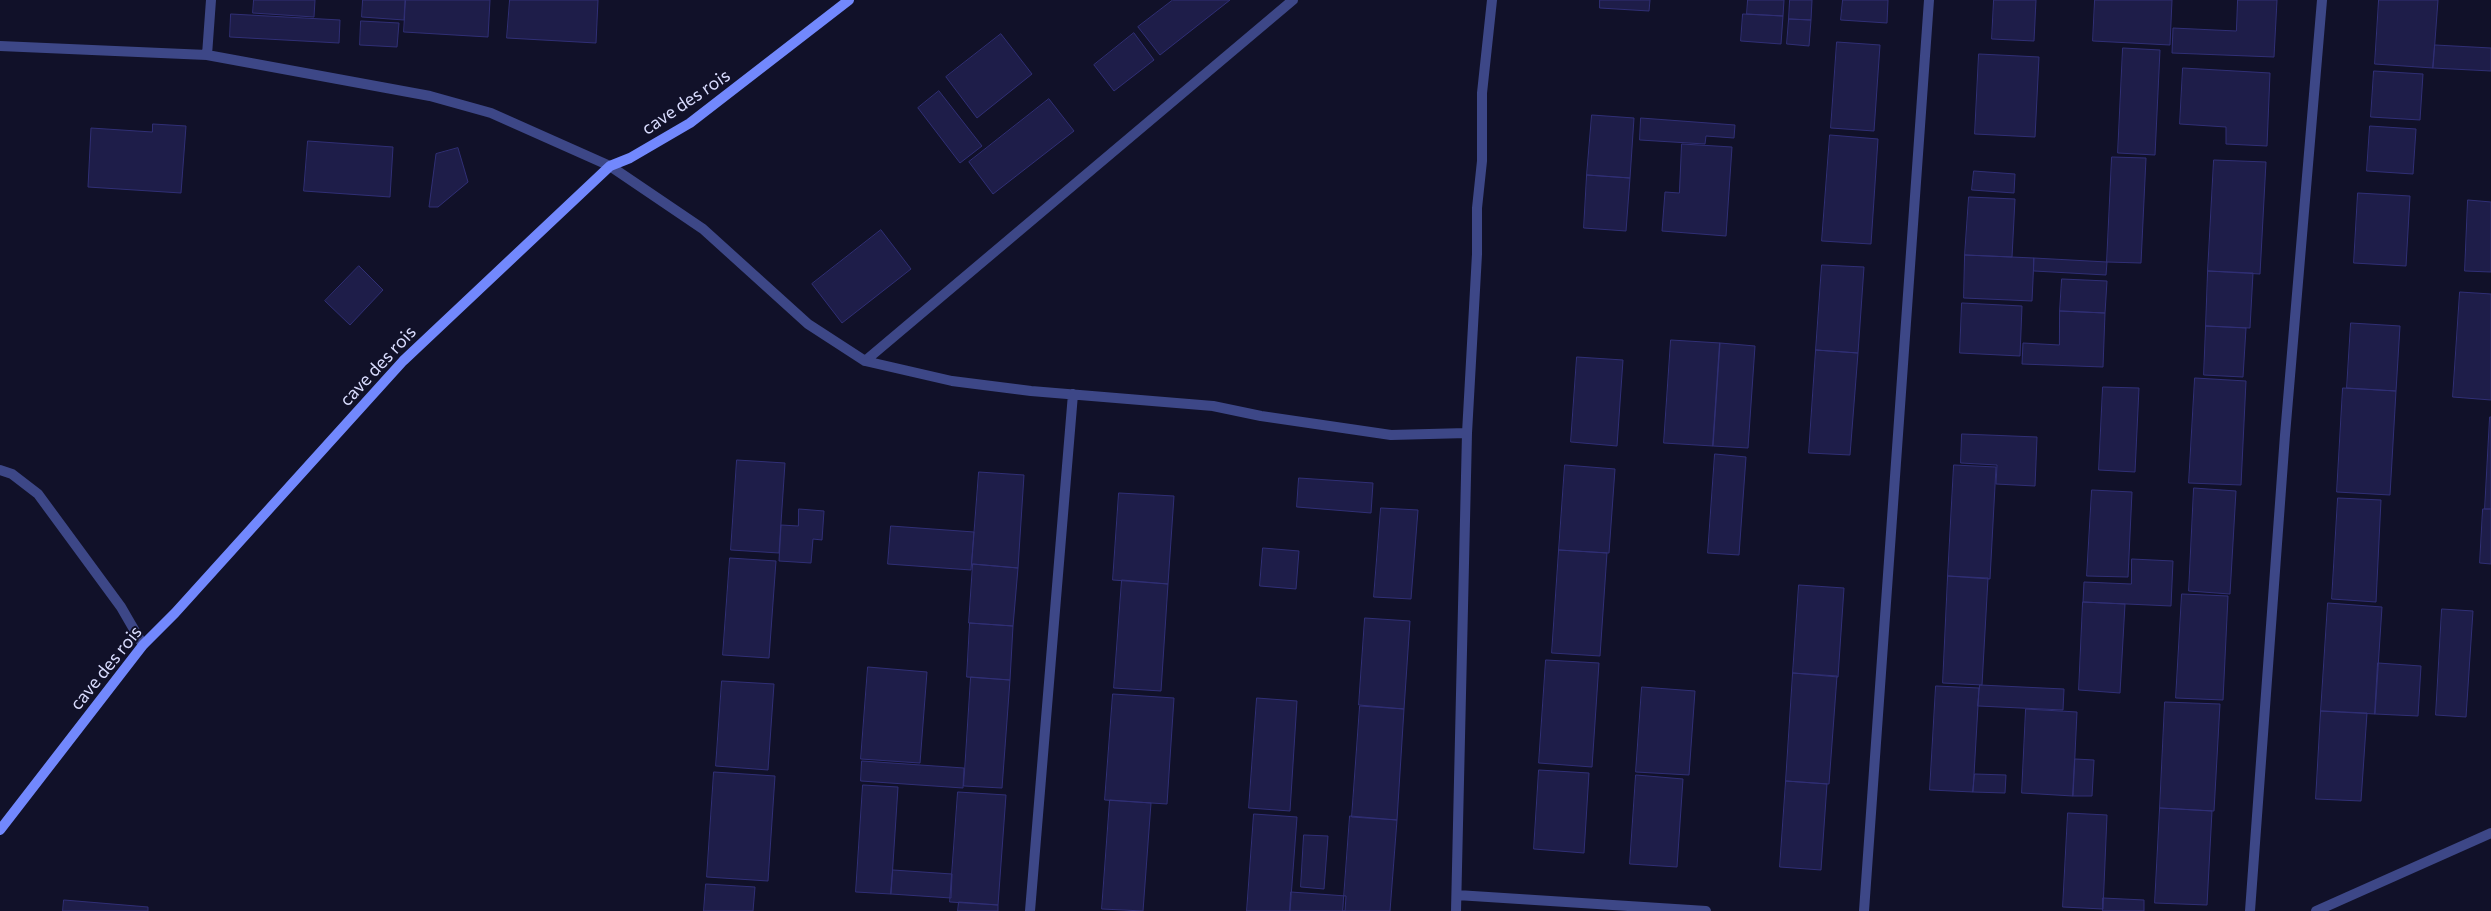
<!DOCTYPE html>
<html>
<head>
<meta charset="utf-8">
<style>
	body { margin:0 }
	canvas { display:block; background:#111129 }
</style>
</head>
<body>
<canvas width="2491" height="911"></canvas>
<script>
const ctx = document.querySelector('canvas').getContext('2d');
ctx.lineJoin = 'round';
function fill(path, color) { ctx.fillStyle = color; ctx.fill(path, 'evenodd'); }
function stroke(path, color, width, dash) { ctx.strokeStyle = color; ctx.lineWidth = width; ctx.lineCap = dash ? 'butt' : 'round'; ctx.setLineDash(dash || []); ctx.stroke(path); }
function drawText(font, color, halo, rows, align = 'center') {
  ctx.font = font + ' Commissioner,sans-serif'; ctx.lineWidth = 4; ctx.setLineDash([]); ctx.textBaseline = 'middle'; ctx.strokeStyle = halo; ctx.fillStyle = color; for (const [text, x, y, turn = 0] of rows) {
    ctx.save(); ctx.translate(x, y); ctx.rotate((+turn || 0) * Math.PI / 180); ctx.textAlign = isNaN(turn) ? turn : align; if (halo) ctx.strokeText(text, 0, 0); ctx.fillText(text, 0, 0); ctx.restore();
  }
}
const building = new Path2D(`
	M254,0H315L314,17L253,13Z
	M363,0H405L404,20L362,17Z
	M406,0H490L488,37L404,32Z
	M510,0H598L596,43L507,38Z
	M1173,0H1230L1160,55L1138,27Z
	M1600,0H1650L1649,11L1600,8Z
	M1748,0H1784L1783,16L1747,14Z
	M1790,0H1812L1811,20L1789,19Z
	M1843,0H1888L1887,23L1841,20Z
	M1994,0H2036L2034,41L1992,39Z
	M2095,0H2172L2170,45L2093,41Z
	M2238,0H2277L2274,57L2172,53L2173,28L2236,31Z
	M2379,0H2438L2433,68L2375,64Z
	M231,14L340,20L339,43L230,37Z
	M1743,14L1783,16L1781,44L1741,41Z
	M1789,19L1811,20L1809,46L1787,44Z
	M361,21L399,23L397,47L360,45Z
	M1134,33L1154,60L1114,91L1094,65Z
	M1001,34L1032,74L977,118L946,77Z
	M1837,42L1880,45L1874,131L1831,128Z
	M2435,45L2491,48V71L2433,68Z
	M2123,48L2160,50L2155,155L2118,153Z
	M1979,54L2039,57L2035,137L1975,134Z
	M2183,68L2270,73L2267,146L2226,144V127L2180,124Z
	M2374,71L2423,74L2420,120L2371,117Z
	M939,91L982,146L960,163L918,108Z
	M1049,99L1074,131L993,194L969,162Z
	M1592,115L1634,118L1630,178L1587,175Z
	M1641,118L1735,125L1734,138L1706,136L1705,144L1640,140Z
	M153,124L186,126L181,193L88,187L91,128L152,132Z
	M2370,126L2416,129L2413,174L2367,171Z
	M1830,135L1878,139L1871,244L1822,241Z
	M308,141L393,147L390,197L304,191Z
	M1682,144L1732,147L1726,236L1662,231L1665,192L1679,193Z
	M458,148L468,182L438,207H429L436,154Z
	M2112,157L2146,158L2141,263L2107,262Z
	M2214,160L2266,162L2260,274L2208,271Z
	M1974,171L2015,174L2014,193L1972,190Z
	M1587,175L1630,178L1626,231L1584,228Z
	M2358,193L2410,196L2406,266L2354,263Z
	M1969,197L2015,199L2012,257L1965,255Z
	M2468,200L2491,202V272L2465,271Z
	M881,230L911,269L842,323L812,284Z
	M1965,255L2034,258L2032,301L1964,298Z
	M2034,258L2107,262L2106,275L2034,271Z
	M1822,265L1864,267L1858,353L1816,350Z
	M359,266L383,290L350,325L325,301Z
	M2208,271L2253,273L2250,328L2206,326Z
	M2062,279L2107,281L2105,313L2060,311Z
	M2460,292L2491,294V400L2453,397Z
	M1962,303L2022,306L2020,356L1960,353Z
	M2060,311L2105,313L2103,367L2022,364L2023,343L2059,345Z
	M2351,323L2400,326L2396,391L2347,388Z
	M2206,326L2246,328L2243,377L2204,375Z
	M1671,340L1720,343L1713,446L1664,443Z
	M1720,343L1755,346L1748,448L1713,446Z
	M1816,350L1858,353L1850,455L1809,453Z
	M1577,357L1623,360L1617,446L1571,442Z
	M2195,378L2246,381L2241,485L2189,483Z
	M2103,387L2139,388L2135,472L2099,470Z
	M2343,388L2396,391L2390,495L2337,492Z
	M2490,417H2491V509H2485Z
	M1962,434L2037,437L2035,486L1996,484L1997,465L1961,463Z
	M1715,454L1746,457L1739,555L1708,553Z
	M737,460L785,463L779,553L731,550Z
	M1565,465L1615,469L1609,553L1559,550Z
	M1954,465L1996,467L1990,579L1948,576Z
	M979,472L1024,475L1018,568L972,564Z
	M1299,478L1373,483L1371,513L1297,507Z
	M2194,488L2236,491L2230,594L2189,591Z
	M2092,490L2132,492L2128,577L2087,576Z
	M1119,493L1174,496L1168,584L1113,580Z
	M2338,498L2381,500L2376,602L2332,599Z
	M1381,508L1418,510L1411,599L1374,597Z
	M799,509L824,511L822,540L813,539L811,563L779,561L781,525L798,526Z
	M2483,509H2491V564L2480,563Z
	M891,526L974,532L971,570L888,564Z
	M1263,548L1299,551L1296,589L1260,586Z
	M1559,550L1607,553L1600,656L1552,653Z
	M730,558L776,561L769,658L723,655Z
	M2132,559L2173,561L2171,606L2083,602L2084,582L2131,584Z
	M973,564L1018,568L1013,626L969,623Z
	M1948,576L1988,578L1982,685L1943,683Z
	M1122,580L1168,584L1161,691L1114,688Z
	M1799,585L1844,588L1838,677L1793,673Z
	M2182,594L2228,596L2223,700L2176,698Z
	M2083,602L2125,604L2120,693L2079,690Z
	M2328,603L2382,607L2375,714L2321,711Z
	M2442,609L2473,611L2466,717L2436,715Z
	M1365,618L1410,621L1404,709L1359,705Z
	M970,623L1013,626L1010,680L967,677Z
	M1546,660L1599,663L1592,767L1539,763Z
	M2378,663L2421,666L2418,716L2375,714Z
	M868,667L927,672L920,763L861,759Z
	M1793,673L1837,676L1829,784L1786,781Z
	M971,677L1010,680L1002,788L964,786Z
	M722,681L774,684L768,770L716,766Z
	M1980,685L2064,689L2063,710L1978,706Z
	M1936,686L1979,688L1973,792L1930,790Z
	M1642,687L1695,691L1689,775L1636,772Z
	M1113,694L1174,698L1167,804L1105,800Z
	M1257,698L1297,701L1290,811L1249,808Z
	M2165,702L2220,704L2214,811L2160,808Z
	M1360,706L1404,709L1397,820L1352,817Z
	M2026,709L2077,712L2073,796L2022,793Z
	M2321,711L2367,713L2361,801L2316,799Z
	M2075,759L2094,760L2092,796H2073Z
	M862,761L964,768L963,788L861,781Z
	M1539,770L1589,773L1584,853L1534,849Z
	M714,772L775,776L768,881L707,877Z
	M1975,774L2006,775L2005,793L1973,792Z
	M1636,775L1683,779L1677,867L1630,864Z
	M1786,781L1827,784L1821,870L1780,867Z
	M863,785L898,787L891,894L856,892Z
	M958,792L1006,795L998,905L950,902Z
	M1110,800L1151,803L1143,911L1102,909Z
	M2160,808L2212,811L2207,905L2155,903Z
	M2068,813L2107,815L2103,909L2063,907Z
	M1254,814L1297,817L1290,911H1247Z
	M1350,816L1397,820L1390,911H1343Z
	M1304,835L1328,836L1324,889L1301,887Z
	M893,870L952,874L951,898L891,894Z
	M706,884L755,887L753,911H704Z
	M1291,892L1346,896L1345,911H1290Z
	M2103,898L2144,900V911H2103Z
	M64,900L148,907V911H63Z
	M959,902L998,905V911H958Z`);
const street = new Path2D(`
	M0,46L207,55L430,96L491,113L610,166L703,229L808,324L865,361L952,381L1031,391L1213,406L1261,416L1391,435L1467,433
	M207,55L211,0
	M865,361L1293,0
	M0,470L12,474L38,494L121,607L143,645
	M1457,895L1706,911
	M1030,911L1073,394
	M1456,911L1467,433L1477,254V208L1482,161V93L1492,0
	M1864,911L1929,0
	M2250,911L2285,435L2322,0
	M2316,911L2491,833`);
const secondary = new Path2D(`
	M0,830L143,645L175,613L403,361L610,166L630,158L690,123L849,0`);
const streetNames = [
	["cave des rois",686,102,-34],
	["cave des rois",378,366,-47],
	["cave des rois",106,668,-51]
];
fill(building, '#1e1d49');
stroke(building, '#302f75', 1);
stroke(street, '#3d4787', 10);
stroke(secondary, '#7288fd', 10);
drawText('18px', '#d9dcfe', '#111129', streetNames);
</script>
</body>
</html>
